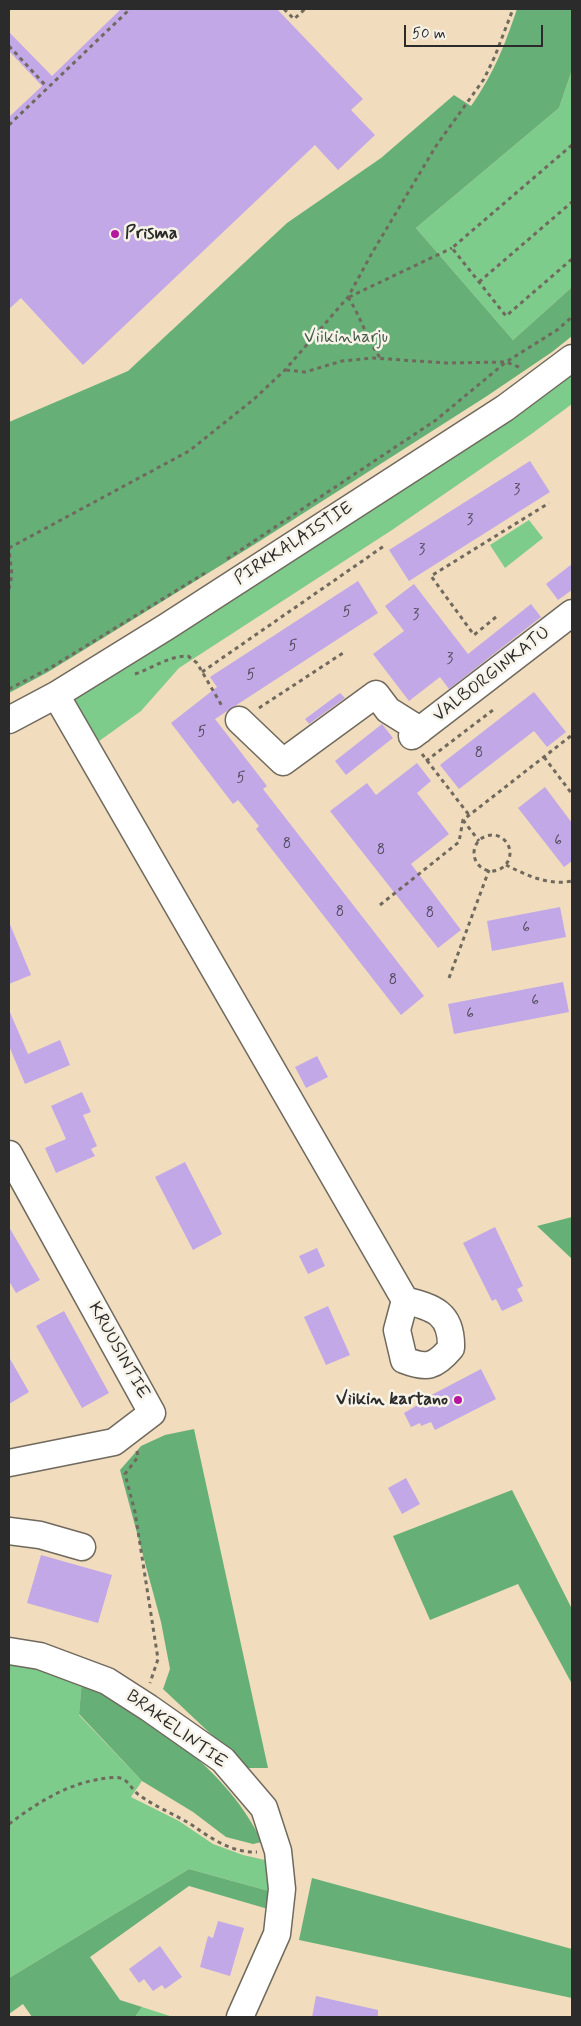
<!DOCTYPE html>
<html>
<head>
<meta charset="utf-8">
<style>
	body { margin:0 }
	#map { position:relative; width:581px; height:2026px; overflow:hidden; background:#f1ddbd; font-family:Mynerve,sans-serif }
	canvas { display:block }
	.frame { position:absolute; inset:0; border:10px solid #2b2b2b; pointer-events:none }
	.scale { position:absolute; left:404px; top:25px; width:139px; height:22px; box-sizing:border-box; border:2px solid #2b2b2b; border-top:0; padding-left:6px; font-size:15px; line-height:18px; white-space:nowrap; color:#2b2b2b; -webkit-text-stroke:4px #f7f3e8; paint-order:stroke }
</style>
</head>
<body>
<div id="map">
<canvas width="581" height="2026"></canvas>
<div class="frame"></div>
<div class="scale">50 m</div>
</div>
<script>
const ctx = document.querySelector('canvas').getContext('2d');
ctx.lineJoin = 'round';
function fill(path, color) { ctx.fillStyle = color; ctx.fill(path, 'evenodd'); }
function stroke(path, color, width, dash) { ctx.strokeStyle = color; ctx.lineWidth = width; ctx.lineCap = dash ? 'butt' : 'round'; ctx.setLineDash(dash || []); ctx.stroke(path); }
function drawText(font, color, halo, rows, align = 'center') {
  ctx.font = font + ' Mynerve,sans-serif'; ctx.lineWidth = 5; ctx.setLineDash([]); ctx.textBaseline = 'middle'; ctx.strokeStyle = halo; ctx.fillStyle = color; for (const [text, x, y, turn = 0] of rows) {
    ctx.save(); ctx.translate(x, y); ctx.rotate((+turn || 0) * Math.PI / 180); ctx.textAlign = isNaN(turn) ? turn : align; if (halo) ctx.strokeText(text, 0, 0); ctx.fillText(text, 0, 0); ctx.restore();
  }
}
const green = new Path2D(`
	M572,70V287L513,340L416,228L559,108Z
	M572,367V404L530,435L392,530L179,668L141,711L95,744L76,707L75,698Z
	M529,520L543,538L505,568L490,545Z
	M9,1658L82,1681L79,1715L142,1781L131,1797L179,1821L213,1844L243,1855L265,1860L269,1891L189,1869L9,1978Z
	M142,2007L173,2017H135Z`);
const forest = new Path2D(`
	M517,9H572V70L559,108L416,228L513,340L572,287V336L552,352L487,396L252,546L48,672L9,693V422L128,371L287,223L381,158L454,95L471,106C494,73 504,47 517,9Z
	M572,1217V1259L537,1226Z
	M194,1429L268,1768H247L163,1689L170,1669L161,1622L120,1470L141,1446L165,1435Z
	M512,1490L572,1609V1684L518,1584L430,1620L393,1536Z
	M82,1681C149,1715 230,1772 262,1842L253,1844L226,1837L193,1812L142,1781L79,1714Z
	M189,1869L269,1891L268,1909L189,1886L90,1957L120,2000L142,2007L135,2017H32L23,2004L9,2014V1978Z
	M312,1878L572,1949V1998L299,1940Z`);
const building = new Path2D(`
	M121,9H277L363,99L351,110L375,135L338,170L315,145L83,365L21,298L9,309V117L42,86L9,51V32L52,76Z
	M530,461L550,492L409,581L389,550Z
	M572,564V590L558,600L546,584Z
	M358,581L378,613L215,719L267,786L263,789L424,996L401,1015L256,829L259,826L238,800L233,804L171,723L217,687L210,677Z
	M414,584L468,654L531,604L541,617L449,689L440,677L409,701L373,654L404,631L385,606Z
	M534,692L566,732L547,747L534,731L459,789L440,765Z
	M340,693L345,698L309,724L305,719Z
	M382,724L393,738L346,775L335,761Z
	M417,763L431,781L417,793L449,834L411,864L461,930L438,948L330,811L367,783L376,795Z
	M545,787L572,823V861L564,867L518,808Z
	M560,907L566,937L492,951L487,921Z
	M9,922L31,975L9,984Z
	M563,982L569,1012L454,1034L448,1004Z
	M9,1010L28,1054L60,1040L70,1065L25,1084L9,1046Z
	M317,1056L328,1077L306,1088L295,1067Z
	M82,1092L91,1112L83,1115L97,1146L91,1149L95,1156L56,1173L45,1148L66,1139L51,1106Z
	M185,1162L222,1234L193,1250L155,1177Z
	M9,1227L40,1280L16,1293L9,1281Z
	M495,1227L523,1286L517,1289L523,1301L502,1311L496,1299L492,1301L463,1243Z
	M317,1248L325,1266L308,1274L299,1256Z
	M328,1306L350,1355L326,1365L304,1317Z
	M64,1311L109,1393L82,1408L36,1326Z
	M9,1357L29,1392L9,1404Z
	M481,1369L496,1399L435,1430L431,1422L421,1426L420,1423L411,1427L404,1413L421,1403L420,1401Z
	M406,1478L420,1504L402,1514L388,1488Z
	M41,1555L112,1575L98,1623L27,1603Z
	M218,1921L244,1928L230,1976L200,1967L208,1936L213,1938Z
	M160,1946L182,1977L165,1989L162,1985L153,1991L144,1979L139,1983L129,1969Z
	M316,1996L378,2010V2017H312Z`);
const path = new Path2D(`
	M284,9L294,19L305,9
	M9,46L47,87
	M9,125L130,9
	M572,145L452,248L506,316L572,259
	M479,282L572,202
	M348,297C361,317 367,340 381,359
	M349,297L452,248
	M286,370L305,372L342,361L373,358L446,363L506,362L521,368
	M9,548L189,451L254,399L285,370L348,297L372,253L436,146L484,79L495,56L513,9
	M227,559L436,420L506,362L557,330L572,317
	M9,589L12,575L9,548
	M496,617L474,635L431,576L549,503
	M202,672L384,546
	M135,674C153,668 168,656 188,656L197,663L222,706
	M9,689L50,668L205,573
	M259,708L346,651
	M422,754L469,815
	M544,757L572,794
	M426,761L493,710
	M463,820L479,841
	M474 853a18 18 0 1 1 36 0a18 18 0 1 1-36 0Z
	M506,865C526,875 549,886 572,881
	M380,905L459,842L463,820L572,735
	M449,978L489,870
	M137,1451L138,1457L125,1474L135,1512L158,1659L150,1683
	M9,1824C37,1803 65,1785 100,1779C107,1778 116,1776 123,1779C129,1782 133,1791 139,1795C157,1808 177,1815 195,1827C213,1840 234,1853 257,1852`);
const minor = new Path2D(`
	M56,695L405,1300L397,1330L404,1360C427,1369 435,1367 451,1348C452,1313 434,1308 405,1300
	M9,720L56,695L166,627L505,408L572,358
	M239,720L283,762L376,694L388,710L420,730
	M412,736L572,613
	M9,1154L152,1413L114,1442L9,1463
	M9,1531L40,1535L82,1547
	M9,1651L40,1656L107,1681L149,1708L223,1760L264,1808L278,1851L282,1889L277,1934L240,2017`);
const markers = [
	[115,234,5,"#b5179e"],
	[458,1400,5,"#b5179e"]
];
const numberNames = [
	["3",517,491],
	["3",470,521],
	["3",422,551],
	["5",347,613],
	["3",416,616],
	["5",293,647],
	["3",450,660],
	["5",251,676],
	["5",202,733],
	["8",479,754],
	["5",241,779],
	["6",558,842],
	["8",287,845],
	["8",381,851],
	["8",340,913],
	["8",430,914],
	["6",526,929],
	["8",393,981],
	["6",535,1002],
	["6",470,1015]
];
const poiNames = [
	["Prisma",125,234],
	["Viikin kartano",448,1400,"right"]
];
const parkNames = [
	["Viikinharju",346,338]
];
const streetNames = [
	["PIRKKALAISTIE",294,544,-33],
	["VALBORGINKATU",492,675,-38],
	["KRUUSINTIE",118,1351,61],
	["BRAKELINTIE",176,1730,36]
];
fill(green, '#7dcc8c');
fill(forest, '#66b078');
fill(building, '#c2a8e7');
stroke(minor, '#70695e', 29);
stroke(path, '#70695e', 3, [4, 4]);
stroke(minor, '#fff', 26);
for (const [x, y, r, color] of markers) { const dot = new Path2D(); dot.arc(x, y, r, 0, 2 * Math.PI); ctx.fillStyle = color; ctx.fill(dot); stroke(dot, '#f7f3e8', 2); }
drawText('15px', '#514a5a', null, numberNames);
drawText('bold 18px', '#2b2b2b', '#f7f3e8', poiNames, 'left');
drawText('18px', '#445b48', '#f7f3e8', parkNames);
drawText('18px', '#2b2b2b', '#f7f3e8', streetNames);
</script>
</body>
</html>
